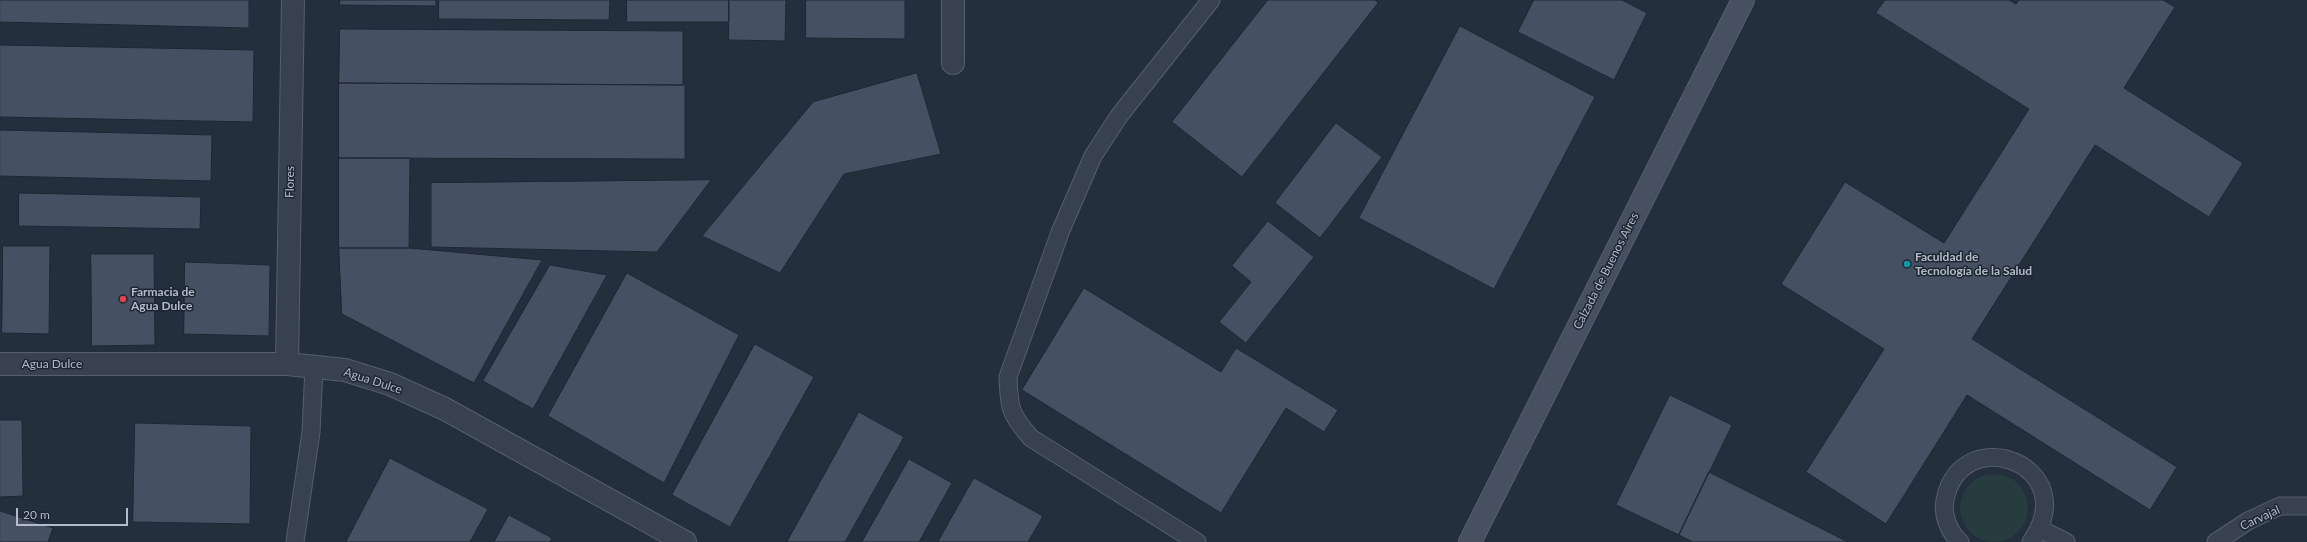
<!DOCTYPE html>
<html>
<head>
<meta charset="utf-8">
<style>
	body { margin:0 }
	#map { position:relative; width:2307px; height:542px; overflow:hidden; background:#242f3e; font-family:Lato,sans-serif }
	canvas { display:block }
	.scale { position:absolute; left:16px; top:508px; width:112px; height:18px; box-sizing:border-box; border:2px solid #b4bcc9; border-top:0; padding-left:5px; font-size:12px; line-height:14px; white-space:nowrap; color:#b4bcc9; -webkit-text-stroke:3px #1d2633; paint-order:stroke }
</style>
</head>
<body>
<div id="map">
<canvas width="2307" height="542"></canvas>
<div class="scale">20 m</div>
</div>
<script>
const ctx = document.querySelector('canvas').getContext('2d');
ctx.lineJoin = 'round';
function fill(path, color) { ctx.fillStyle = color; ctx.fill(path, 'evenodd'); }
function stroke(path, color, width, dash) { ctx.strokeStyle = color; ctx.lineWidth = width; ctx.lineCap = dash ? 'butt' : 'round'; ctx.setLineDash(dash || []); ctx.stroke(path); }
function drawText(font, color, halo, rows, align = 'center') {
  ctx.font = font + ' Lato,sans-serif'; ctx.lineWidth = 3; ctx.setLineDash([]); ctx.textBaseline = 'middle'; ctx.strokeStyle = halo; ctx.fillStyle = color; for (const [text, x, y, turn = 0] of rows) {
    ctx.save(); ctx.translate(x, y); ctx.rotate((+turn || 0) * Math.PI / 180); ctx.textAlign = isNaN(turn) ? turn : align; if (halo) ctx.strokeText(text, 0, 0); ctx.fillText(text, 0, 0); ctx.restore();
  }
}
const green = new Path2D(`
	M1960 508a34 34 0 1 1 68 0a34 34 0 1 1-68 0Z`);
const building = new Path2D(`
	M0,0H249V28L0,22Z
	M340,0H436V6L340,5Z
	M439,0H610L609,20L439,19Z
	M627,0H729V22H627Z
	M729,0H786L785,41L729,40Z
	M806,0H905V39L806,38Z
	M1268,0H1375L1378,3L1242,177L1172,122Z
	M1534,0H1622L1647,13L1614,80L1518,32Z
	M1885,0H2009L2016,4L2019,0H2163L2175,7L2124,88L2243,163L2209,217L2095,145L1972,339L2177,467L2150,510L1967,395L1886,524L1806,472L1884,349L1781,284L1845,182L1944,243L2029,109L1876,13Z
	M1460,26L1595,97L1494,289L1359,218Z
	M340,29L683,31V85L339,83Z
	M0,45L254,50L253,122L0,117Z
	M917,73L941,154L844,174L780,273L702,236L813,102Z
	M339,83L685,85V159L339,158Z
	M1336,123L1382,157L1320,238L1275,203Z
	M0,130L212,135L211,181L0,176Z
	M339,158H410L409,248H339Z
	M711,180L657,252L431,247V183Z
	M19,193L201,197L200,229L19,226Z
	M1268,221L1314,257L1246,343L1219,322L1251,282L1232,266Z
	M3,246H50L49,334L2,333Z
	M339,248H409L542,260L474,383L342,314Z
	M91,254H154L155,345L92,346Z
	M185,262L270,265L269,336L184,334Z
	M550,265L607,275L533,409L483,381Z
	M627,273L739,335L664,483L548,416Z
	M1084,288L1221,372L1236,348L1338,410L1324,432L1286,408L1221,513L1022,390Z
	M755,344L814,377L730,527L672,495Z
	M1670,395L1732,425L1679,535L1616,505Z
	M859,412L904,437L845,542H787Z
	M0,420H22L23,496L0,497Z
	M135,423L251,426L250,524L133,522Z
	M390,458L488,509L470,542H346Z
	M909,459L952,483L919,542H862Z
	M1709,472L1848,542H1693L1679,535Z
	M974,478L1043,516L1028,542H938Z
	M0,511L53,528L48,542H0Z
	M509,515L552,538L550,542H494Z`);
const lane = new Path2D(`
	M2040,529L2066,542
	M295,542L311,432L314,367
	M1197,542L1031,438C1010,414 1009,408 1008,377L1061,230L1093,156L1119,116L1211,0
	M1960,542C1949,532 1942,515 1945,500C1961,419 2085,465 2031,542
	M2216,542L2248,521L2280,506H2307`);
const street = new Path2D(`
	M953,0V63
	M0,364H287L345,370L390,384L445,409L685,542
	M287,364L293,0`);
const secondary = new Path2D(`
	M1470,542L1743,0`);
const markers = [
	[1907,264,4,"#0f9aa8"],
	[123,299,4,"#e0444e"]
];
const streetNames = [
	["Flores",290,182,-89],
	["Calzada de Buenos Aires",1606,271,-63],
	["Agua Dulce",52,364],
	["Agua Dulce",373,381,18],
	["Carvajal",2260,518,-25]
];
const poiNames = [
	["Faculdad de",1915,257],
	["Tecnología de la Salud",1915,271],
	["Farmacia de",131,292],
	["Agua Dulce",131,306]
];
fill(green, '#263c3f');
fill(building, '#455162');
stroke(building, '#1f2835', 1);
stroke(lane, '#565f6c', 19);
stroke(street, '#565f6c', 24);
stroke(secondary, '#565f6c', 24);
stroke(lane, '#38414e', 17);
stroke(street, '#38414e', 22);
stroke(secondary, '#465061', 22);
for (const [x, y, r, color] of markers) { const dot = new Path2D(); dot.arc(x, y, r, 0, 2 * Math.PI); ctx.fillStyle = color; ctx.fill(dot); stroke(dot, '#1d2633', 1.5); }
drawText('12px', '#b4bcc9', '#1d2633', streetNames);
drawText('bold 12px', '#b4bcc9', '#1d2633', poiNames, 'left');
</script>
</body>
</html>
